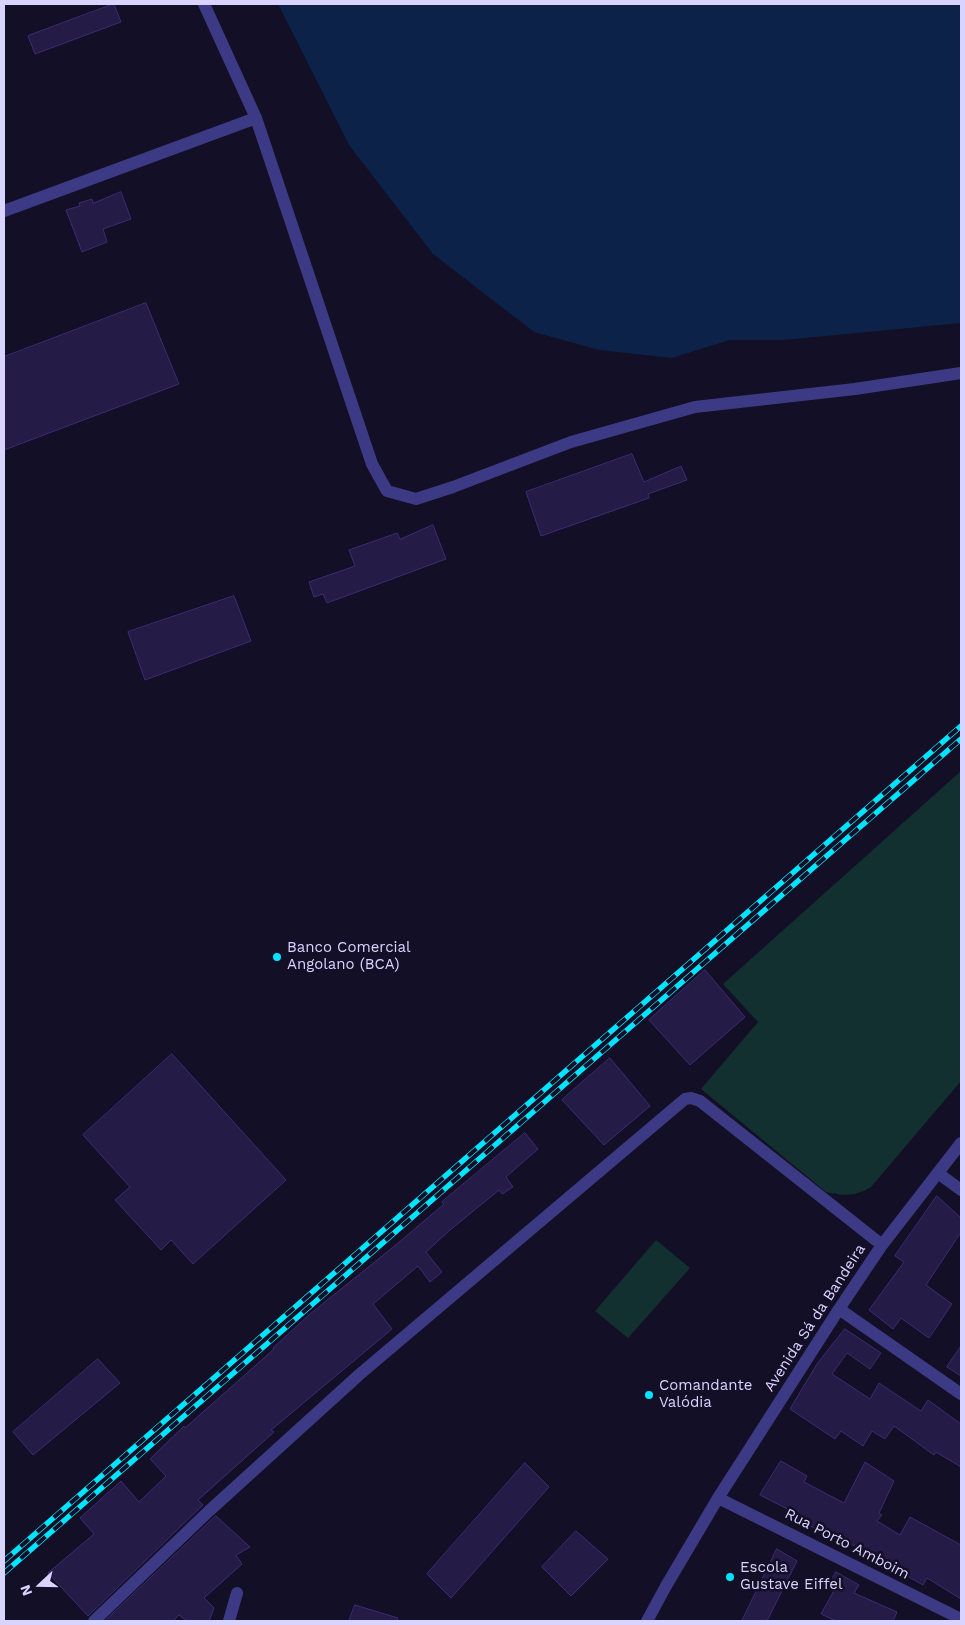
<!DOCTYPE html>
<html>
<head>
<meta charset="utf-8">
<style>
	body { margin:0 }
	#map { position:relative; width:965px; height:1625px; overflow:hidden; background:#130f26; font-family:"Work Sans",sans-serif }
	canvas { display:block }
	.frame { position:absolute; inset:0; border:5px solid #d9d4ff; pointer-events:none }
	.north { position:absolute; left:15px; top:1560px; width:50px; height:50px; -webkit-text-stroke:4px #130f26; paint-order:stroke; rotate:249deg; font-size:14px; font-weight:700; line-height:20px; text-align:center; color:#d9d4ff }
	.north::after { content:''; display:block; margin:auto; width:18px; height:22px; background:#d9d4ff; clip-path:polygon(50% 0,100% 100%,50% 72%,0 100%) }
</style>
</head>
<body>
<div id="map">
<canvas width="965" height="1625"></canvas>
<div class="frame"></div>
<div class="north">N</div>
</div>
<script>
const ctx = document.querySelector('canvas').getContext('2d');
ctx.lineJoin = 'round';
function fill(path, color) { ctx.fillStyle = color; ctx.fill(path, 'evenodd'); }
function stroke(path, color, width, dash) { ctx.strokeStyle = color; ctx.lineWidth = width; ctx.lineCap = dash ? 'butt' : 'round'; ctx.setLineDash(dash || []); ctx.stroke(path); }
function drawText(font, color, halo, rows, align = 'center') {
  ctx.font = font + ' "Work Sans",sans-serif'; ctx.lineWidth = 5; ctx.setLineDash([]); ctx.textBaseline = 'middle'; ctx.strokeStyle = halo; ctx.fillStyle = color; for (const [text, x, y, turn = 0] of rows) {
    ctx.save(); ctx.translate(x, y); ctx.rotate((+turn || 0) * Math.PI / 180); ctx.textAlign = isNaN(turn) ? turn : align; if (halo) ctx.strokeText(text, 0, 0); ctx.fillText(text, 0, 0); ctx.restore();
  }
}
const green = new Path2D(`
	M961,771V1081L871,1187C854,1197 845,1196 826,1192L701,1089L758,1022L723,984Z
	M656,1240L690,1268L628,1338L595,1311Z`);
const water = new Path2D(`
	M278,4H961V323L784,340H730L672,358L599,350L534,332L433,254L349,145Z`);
const building = new Path2D(`
	M114,4L121,22L35,54L28,36Z
	M121,192L131,219L103,229L107,242L82,252L66,210L80,206L79,203L92,199L93,203Z
	M146,303L179,384L4,450V357Z
	M632,454L644,482L681,466L687,480L648,494L649,498L541,536L526,492Z
	M433,525L446,559L327,603L323,594L314,597L309,582L355,566L349,550L397,533L400,539Z
	M234,596L251,641L145,680L128,632Z
	M705,970L745,1017L690,1065L649,1020Z
	M172,1054L286,1180L193,1264L171,1240L161,1250L115,1200L130,1187L83,1135Z
	M610,1058L650,1106L604,1145L562,1100Z
	M525,1133L538,1149L506,1177L513,1187L502,1194L499,1190L450,1230L426,1252L442,1272L430,1282L418,1266L373,1304L392,1329L271,1430L274,1432L198,1500L203,1505L88,1616L48,1573L94,1534L80,1518L121,1481L139,1502L166,1476L150,1459L184,1426L185,1428L274,1349L273,1348L310,1314L397,1244L444,1204L442,1202Z
	M937,1196L961,1218V1232L926,1285L952,1304L929,1338L901,1318L893,1329L869,1310L904,1262L895,1256Z
	M845,1329L881,1353L870,1369L847,1353L832,1374L870,1399L879,1383L921,1411L928,1400L961,1424V1467L936,1452L934,1455L894,1426L885,1439L872,1431L863,1446L841,1431L835,1439L790,1409L817,1364Z
	M961,1346V1376L947,1367Z
	M98,1359L120,1383L33,1455L13,1432Z
	M781,1461L807,1476L804,1482L844,1503L865,1462L894,1481L879,1513L882,1515L877,1521L900,1535L910,1517L961,1545V1599L927,1578L923,1585L837,1536L835,1539L801,1521L803,1517L760,1495Z
	M525,1463L549,1487L451,1598L427,1574Z
	M216,1516L250,1547L236,1555L242,1564L204,1598L214,1608L209,1621H187L179,1615L173,1621H105Z
	M576,1531L608,1559L571,1596L542,1567Z
	M777,1549L797,1561L767,1621H742Z
	M836,1572L859,1585L854,1593L897,1612L893,1621H836L821,1614L836,1587L830,1584Z
	M355,1605L398,1618L397,1621H349Z`);
const street = new Path2D(`
	M204,4L256,118L372,464L387,491L416,499L453,487L571,442L695,407L855,389L961,373
	M4,211L256,118
	M938,1173L961,1190
	M839,1309L961,1394
	M718,1498L961,1619
	M94,1621L209,1511L360,1374L685,1099L691,1098L700,1101L882,1245
	M229,1621L237,1593
	M647,1621L666,1586L718,1498L839,1309L882,1245L961,1143`);
const rail = new Path2D(`
	M4,1561L961,726
	M4,1573L961,739`);
const markers = [
	[277,957,5,"#00e5ff"],
	[649,1395,5,"#00e5ff"],
	[730,1577,5,"#00e5ff"]
];
const poiNames = [
	["Banco Comercial",287,948],
	["Angolano (BCA)",287,965],
	["Comandante",659,1386],
	["Valódia",659,1403],
	["Escola",740,1568],
	["Gustave Eiffel",740,1585]
];
const streetNames = [
	["Avenida Sá da Bandeira",815,1318,-57],
	["Rua Porto Amboim",847,1544,27]
];
fill(green, '#12302f');
fill(water, '#0c2248');
fill(building, '#241b47');
stroke(building, '#3b2d73', 1);
stroke(street, '#3d3a85', 12);
stroke(rail, '#00e5ff', 5.5);
stroke(rail, '#130f26', 4, [11]);
for (const [x, y, r, color] of markers) { const dot = new Path2D(); dot.arc(x, y, r, 0, 2 * Math.PI); ctx.fillStyle = color; ctx.fill(dot); stroke(dot, '#130f26', 2); }
drawText('15px', '#d9d4ff', '#130f26', poiNames, 'left');
drawText('15px', '#d9d4ff', '#130f26', streetNames);
</script>
</body>
</html>
